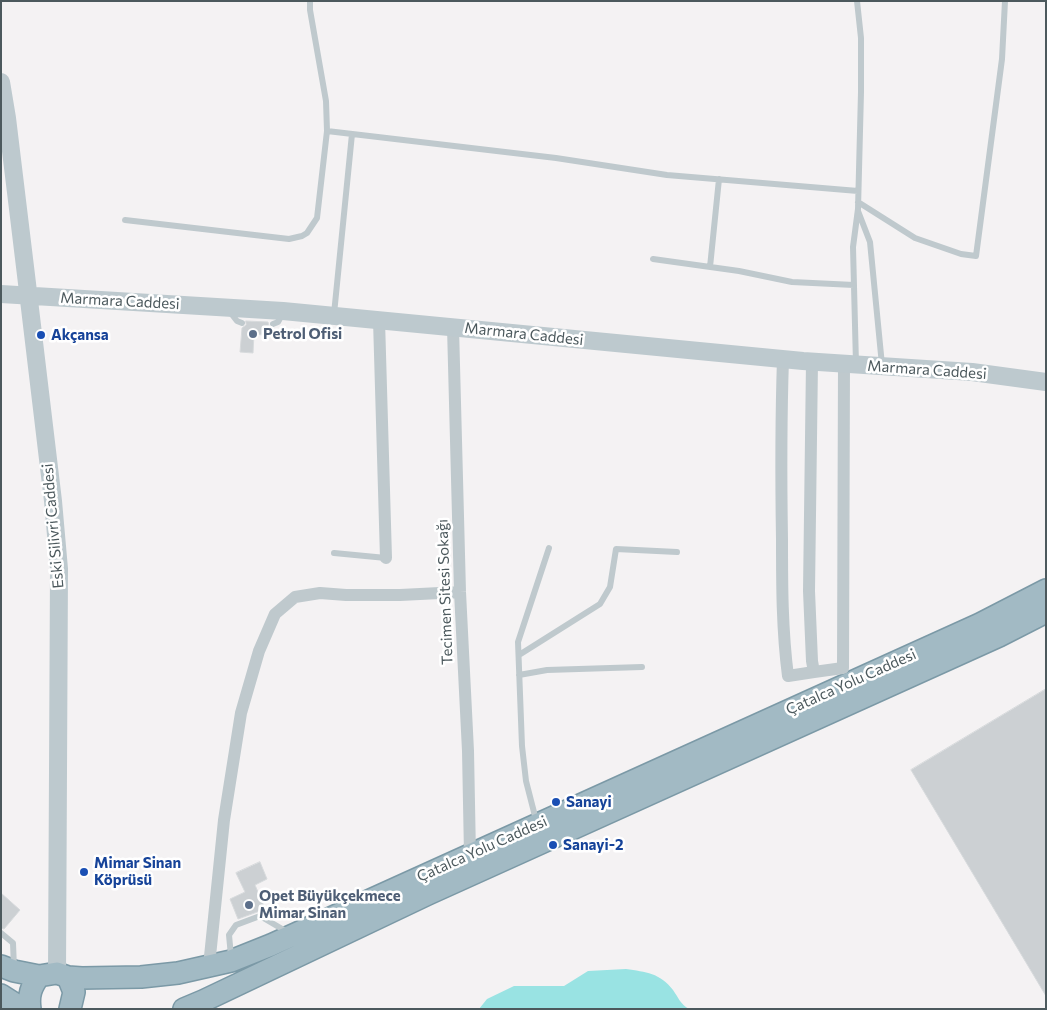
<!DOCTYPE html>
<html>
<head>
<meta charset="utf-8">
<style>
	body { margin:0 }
	#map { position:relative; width:1047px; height:1010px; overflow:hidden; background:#f4f2f3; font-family:Commissioner,sans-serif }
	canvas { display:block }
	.frame { position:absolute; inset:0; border:2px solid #4c595d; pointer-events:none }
</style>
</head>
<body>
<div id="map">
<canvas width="1047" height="1010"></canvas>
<div class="frame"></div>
</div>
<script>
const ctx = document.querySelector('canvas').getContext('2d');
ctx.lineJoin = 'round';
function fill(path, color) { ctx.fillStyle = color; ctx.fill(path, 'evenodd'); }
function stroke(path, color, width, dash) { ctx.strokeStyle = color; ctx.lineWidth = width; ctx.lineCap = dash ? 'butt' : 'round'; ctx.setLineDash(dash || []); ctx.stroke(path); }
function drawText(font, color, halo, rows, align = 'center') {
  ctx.font = font + ' Commissioner,sans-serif'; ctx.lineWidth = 5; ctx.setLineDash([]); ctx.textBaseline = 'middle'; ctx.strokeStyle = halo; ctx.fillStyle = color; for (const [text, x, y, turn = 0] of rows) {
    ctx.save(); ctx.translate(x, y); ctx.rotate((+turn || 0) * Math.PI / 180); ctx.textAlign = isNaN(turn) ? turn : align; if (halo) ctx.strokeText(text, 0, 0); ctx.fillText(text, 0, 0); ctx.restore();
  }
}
const water = new Path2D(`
	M626,969C646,972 660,973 673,990C678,997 681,1005 689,1009H479L487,999L514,986H564L588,971Z`);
const building = new Path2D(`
	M246,321L268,322L269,326L272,329V336L254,334L253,353L240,352L242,328L246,325Z
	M1046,689V996L911,770Z
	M260,862L267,879L255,885L268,915L260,911L238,919L230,899L245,892L236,873Z
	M1,893L20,910L4,929L1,928Z`);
const service = new Path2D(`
	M327,131L556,158L667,175L858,191
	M858,202L915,238L961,254L976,256L1002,59L1005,1
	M858,211L870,242L882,365
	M125,220L289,239L302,236L307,233L317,218L327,131L326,101L310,10V1
	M653,259L739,271L792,282L854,285
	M710,267L719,179
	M230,312L237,321L242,323
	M334,314L352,134
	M273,324L278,322L283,313
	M856,364L853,247L858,209L861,92V38L857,1
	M334,553L386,558
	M519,655L600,604L610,587L616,549L677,552
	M519,675L547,670L642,667
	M536,820L526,781L522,746L518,642L549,548
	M1,933L13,943L14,968
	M231,956L229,935L236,925L260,916L289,933`);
const minor = new Path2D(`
	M379,320L386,558
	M453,327L460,592L468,751L470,855
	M783,359C781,419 781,479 782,539C782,584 782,630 788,676L814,672
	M812,362L809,591L812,661L814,672L843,668L844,364
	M209,966L224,820L241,713L259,651L275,614L295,597L320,593L346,595H400L460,592`);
const secondary = new Path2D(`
	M1,82L7,118L26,275L53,501L59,569L57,973
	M1,294L283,311L803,361L972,372L1046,382`);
const trunk = new Path2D(`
	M1,966L14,971L39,976L57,973L68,977L82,978L141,977L178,973L209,966L231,961L271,945L980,624L1046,590
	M68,977L74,992L70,1009
	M1,995L23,1009
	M30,1009C28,995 31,987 39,976
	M184,1009L203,1001L428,894L999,636L1046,612`);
const markers = [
	[253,334,5,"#5c6f8a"],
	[41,335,5,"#1a4fb4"],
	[556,802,5,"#1a4fb4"],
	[553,845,5,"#1a4fb4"],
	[84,872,5,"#1a4fb4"],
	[249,905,5,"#5c6f8a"]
];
const streetNames = [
	["Marmara Caddesi",120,301,3],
	["Marmara Caddesi",524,334,6],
	["Marmara Caddesi",927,370,4],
	["Eski Silivri Caddesi",53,526,-95],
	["Tecimen Sitesi Sokağı",445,592,-92],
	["Çatalca Yolu Caddesi",851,682,-24],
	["Çatalca Yolu Caddesi",482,849,-24]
];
const serviceNames = [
	["Petrol Ofisi",263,334],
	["Opet Büyükçekmece",259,896],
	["Mimar Sinan",259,913]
];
const transitNames = [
	["Akçansa",51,335],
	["Sanayi",566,802],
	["Sanayi-2",563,845],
	["Mimar Sinan",94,863],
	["Köprüsü",94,880]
];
fill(water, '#99e3e3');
fill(building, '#ccd0d3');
stroke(building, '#d7dadc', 1);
stroke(trunk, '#7b99a6', 24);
stroke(service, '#bfc9cd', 6);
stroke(minor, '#bfc9cd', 12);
stroke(secondary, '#bdc9ce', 18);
stroke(trunk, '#a2bac4', 21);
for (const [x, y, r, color] of markers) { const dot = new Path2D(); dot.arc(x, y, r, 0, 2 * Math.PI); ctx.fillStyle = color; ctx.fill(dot); stroke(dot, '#fff', 2); }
drawText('15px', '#4c595d', '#fff', streetNames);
drawText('bold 15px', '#4e5e75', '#fff', serviceNames, 'left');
drawText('bold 15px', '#164399', '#fff', transitNames, 'left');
</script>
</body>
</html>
